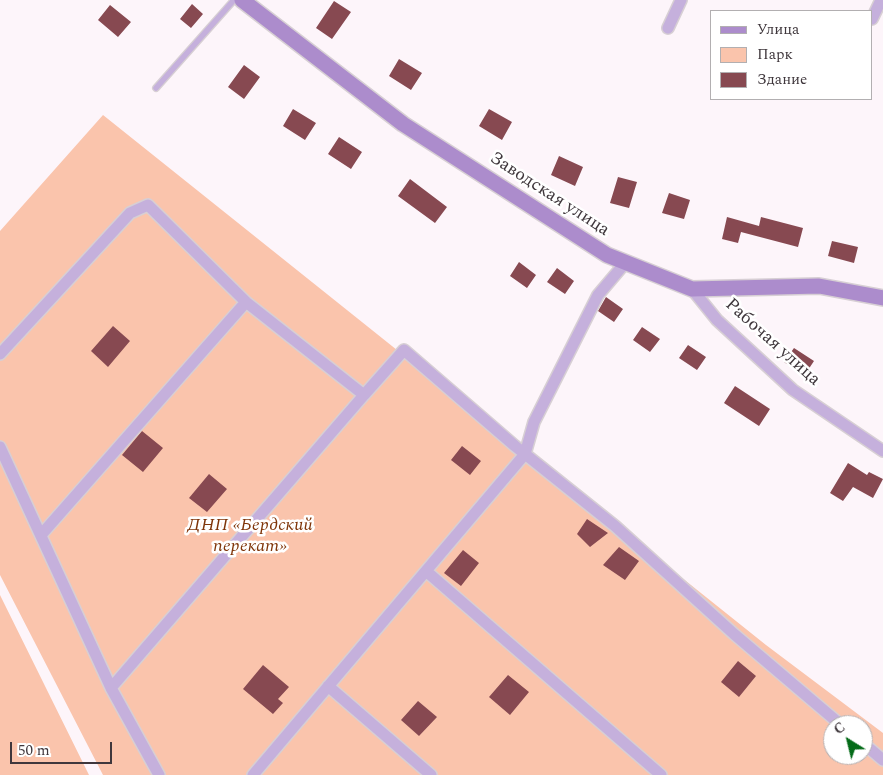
<!DOCTYPE html>
<html>
<head>
<meta charset="utf-8">
<style>
	body { margin:0 }
	#map { position:relative; width:883px; height:775px; overflow:hidden; background:#fdf5fa; font-family:Spectral,serif }
	canvas { display:block }
	.legend { position:absolute; left:710px; top:10px; width:162px; height:90px; box-sizing:border-box; background:#fff; border:1px solid #b2afb1; margin:0; padding:6px 9px; list-style:none; font-size:15px; color:#3f373c }
	.legend li { display:flex; align-items:center; gap:10px; height:25px }
	.legend b { width:25px; border:1px solid #b2afb1 }
	.north { position:absolute; left:823px; top:715px; width:50px; height:50px; box-sizing:border-box; background:#fff; border:1px solid #b2afb1; border-radius:50%; rotate:324deg; font-size:14px; font-weight:700; line-height:20px; text-align:center; color:#3f373c }
	.north::after { content:''; display:block; margin:auto; width:18px; height:22px; background:#046b18; clip-path:polygon(50% 0,100% 100%,50% 72%,0 100%) }
	.scale { position:absolute; left:10px; top:742px; width:102px; height:22px; box-sizing:border-box; border:2px solid #3f373c; border-top:0; padding-left:6px; font-size:15px; line-height:18px; white-space:nowrap; color:#3f373c; -webkit-text-stroke:4px #fff; paint-order:stroke }
</style>
</head>
<body>
<div id="map">
<canvas width="883" height="775"></canvas>
<ul class="legend">
<li><b style="height:6px;background:#ac8ccc"></b>Улица</li>
<li><b style="height:14px;background:#fac4ac"></b>Парк</li>
<li><b style="height:14px;background:#874951"></b>Здание</li>
</ul>
<div class="north">С</div>
<div class="scale">50 m</div>
</div>
<script>
const ctx = document.querySelector('canvas').getContext('2d');
ctx.lineJoin = 'round';
function fill(path, color) { ctx.fillStyle = color; ctx.fill(path, 'evenodd'); }
function stroke(path, color, width, dash) { ctx.strokeStyle = color; ctx.lineWidth = width; ctx.lineCap = dash ? 'butt' : 'round'; ctx.setLineDash(dash || []); ctx.stroke(path); }
function drawText(font, color, halo, rows, align = 'center') {
  ctx.font = font + ' Spectral,serif'; ctx.lineWidth = 5; ctx.setLineDash([]); ctx.textBaseline = 'middle'; ctx.strokeStyle = halo; ctx.fillStyle = color; for (const [text, x, y, turn = 0] of rows) {
    ctx.save(); ctx.translate(x, y); ctx.rotate((+turn || 0) * Math.PI / 180); ctx.textAlign = isNaN(turn) ? turn : align; if (halo) ctx.strokeText(text, 0, 0); ctx.fillText(text, 0, 0); ctx.restore();
  }
}
const green = new Path2D(`
	M103,115L766,645L883,733V775H103L0,575V231ZM833,725H863V755H833Z
	M0,595L89,775H0Z`);
const building = new Path2D(`
	M334,1L351,12L332,39L316,28Z
	M192,4L203,14L191,28L180,19Z
	M110,5L131,22L118,37L98,20Z
	M399,59L422,73L411,90L389,76Z
	M244,65L260,77L244,99L228,87Z
	M293,109L316,123L305,140L283,126Z
	M489,109L512,122L502,140L479,126Z
	M339,137L362,152L351,169L328,154Z
	M559,156L583,167L575,186L551,175Z
	M618,177L637,182L629,208L610,203Z
	M410,179L447,207L435,223L398,196Z
	M669,193L690,200L684,219L662,213Z
	M727,217L759,226L761,217L803,228L798,247L741,232L738,243L722,239Z
	M832,241L858,247L854,263L828,256Z
	M519,262L536,275L527,288L510,276Z
	M557,268L574,281L565,294L547,282Z
	M606,297L623,309L614,322L598,311Z
	M113,326L130,341L108,367L91,351Z
	M642,327L660,339L650,352L633,340Z
	M688,345L706,357L697,370L679,358Z
	M794,348L814,361L804,376L784,362Z
	M735,386L770,409L759,426L724,403Z
	M142,431L163,448L143,472L122,455Z
	M462,446L481,461L470,475L451,460Z
	M848,463L867,475L869,472L883,479L873,498L853,487L843,501L830,493Z
	M209,474L227,489L207,512L189,498Z
	M587,519L608,533L590,547L577,534Z
	M619,547L639,561L625,580L603,565Z
	M463,550L479,563L461,586L444,573Z
	M738,661L756,676L739,697L721,682Z
	M263,665L289,687L278,699L283,703L273,714L243,689Z
	M508,675L529,692L510,715L489,697Z
	M418,701L437,717L419,736L401,720Z`);
const lane = new Path2D(`
	M156,88L234,0`);
const street = new Path2D(`
	M872,19L881,0
	M668,28L681,0
	M692,289L717,320L793,390L883,451
	M0,354L130,213L148,205L246,302L364,395L404,350L515,446L615,526L734,634L841,725
	M0,447L111,688L159,775
	M41,535L246,302
	M426,571L661,775
	M328,686L431,775
	M111,688L364,395
	M863,743L883,760
	M253,775L525,454L534,422L598,295L626,262`);
const secondary = new Path2D(`
	M242,0L403,124L607,255L692,289L819,286L883,298`);
const streetNames = [
	["Заводская улица",549,195,33],
	["Рабочая улица",772,343,42]
];
const parkNames = [
	["ДНП «Бердский",250,526],
	["перекат»",250,547]
];
fill(green, '#fac4ac');
fill(building, '#874951');
stroke(lane, '#d7cfd4', 8);
stroke(street, '#d7cfd4', 14);
stroke(secondary, '#d7cfd4', 18);
stroke(lane, '#c5b0dc', 5.5);
stroke(street, '#c5b0dc', 11);
stroke(secondary, '#ac8ccc', 15);
drawText('18px', '#3f373c', '#fff', streetNames);
drawText('italic 18px', '#7f3509', '#fff', parkNames);
</script>
</body>
</html>
